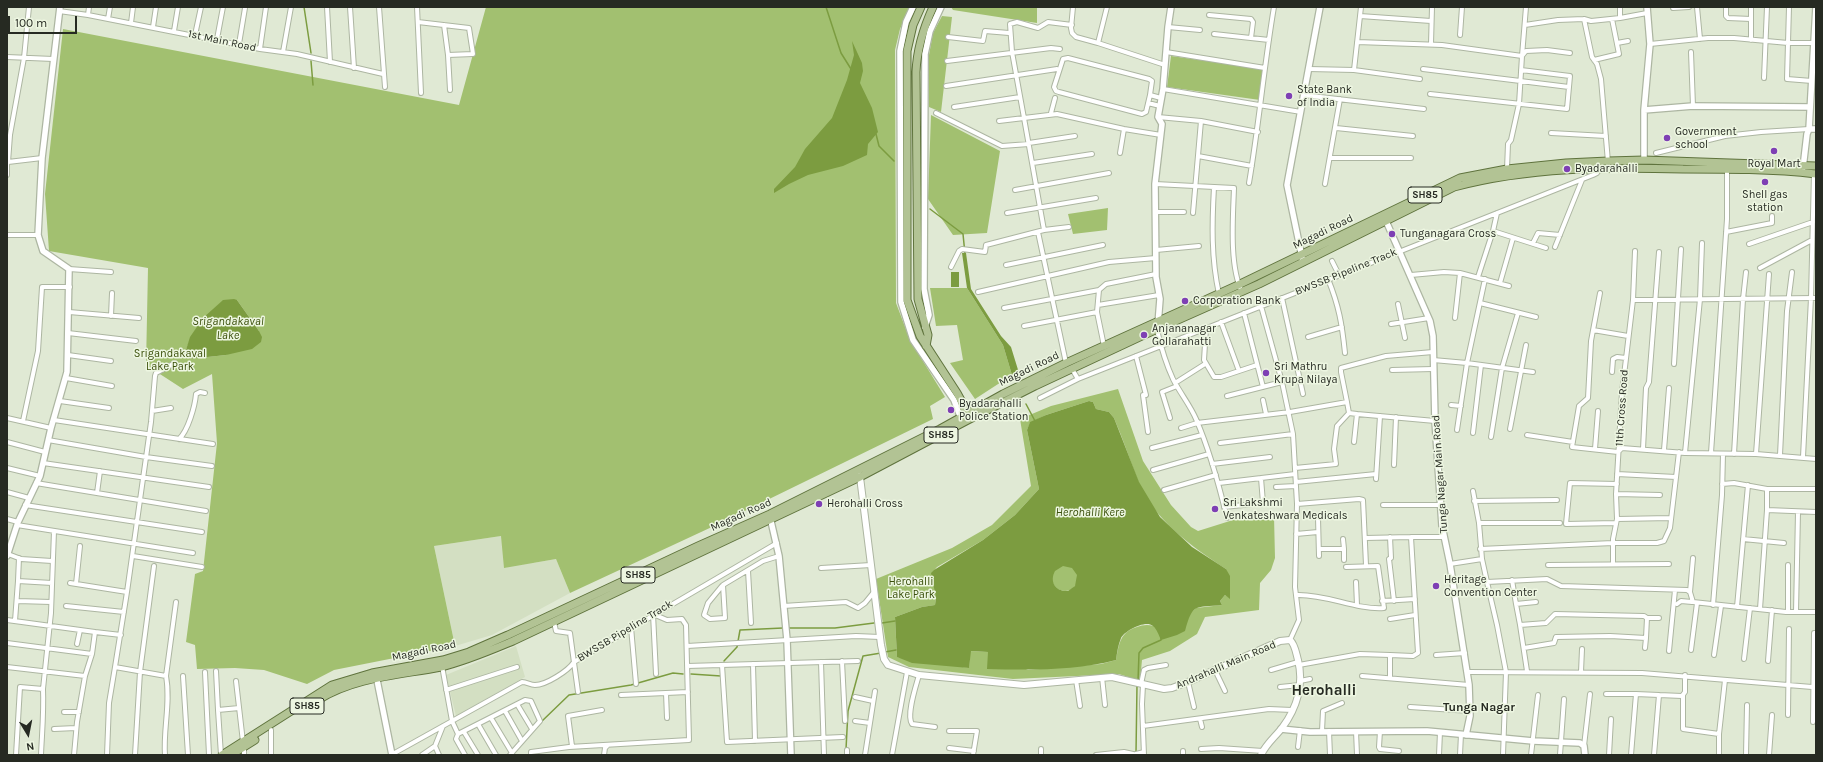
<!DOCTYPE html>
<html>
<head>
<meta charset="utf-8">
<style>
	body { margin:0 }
	#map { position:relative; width:1823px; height:762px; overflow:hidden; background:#e0e9d4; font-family:Karla,sans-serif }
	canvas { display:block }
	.frame { position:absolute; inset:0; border:8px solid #262a22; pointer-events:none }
	.north { position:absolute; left:8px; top:714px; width:40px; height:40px; -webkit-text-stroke:3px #edf6e1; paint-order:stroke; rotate:170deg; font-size:11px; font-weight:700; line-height:16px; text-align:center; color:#262a22 }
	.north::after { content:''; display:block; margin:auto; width:14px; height:18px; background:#262a22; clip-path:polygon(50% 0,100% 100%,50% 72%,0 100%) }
	.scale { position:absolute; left:8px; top:16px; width:69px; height:18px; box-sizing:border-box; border:2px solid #262a22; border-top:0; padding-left:5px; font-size:12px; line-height:14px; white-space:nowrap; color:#262a22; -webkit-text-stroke:3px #edf6e1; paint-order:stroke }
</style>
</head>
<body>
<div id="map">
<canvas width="1823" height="762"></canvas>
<div class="frame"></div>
<div class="north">N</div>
<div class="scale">100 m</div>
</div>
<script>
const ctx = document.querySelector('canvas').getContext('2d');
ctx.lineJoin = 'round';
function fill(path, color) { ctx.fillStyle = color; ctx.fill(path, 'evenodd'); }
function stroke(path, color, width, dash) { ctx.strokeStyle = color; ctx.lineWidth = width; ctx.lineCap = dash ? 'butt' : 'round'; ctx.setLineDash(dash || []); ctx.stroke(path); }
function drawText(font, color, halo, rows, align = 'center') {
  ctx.font = font + ' Karla,sans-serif'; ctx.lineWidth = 3; ctx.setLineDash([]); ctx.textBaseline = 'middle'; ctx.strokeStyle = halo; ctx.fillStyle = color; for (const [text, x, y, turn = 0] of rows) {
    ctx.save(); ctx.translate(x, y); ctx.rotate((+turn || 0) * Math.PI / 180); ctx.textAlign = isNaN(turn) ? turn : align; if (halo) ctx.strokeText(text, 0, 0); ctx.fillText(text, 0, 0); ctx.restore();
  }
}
const built = new Path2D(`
	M501,536L533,563L556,559L570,593L492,635L455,646L434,546Z
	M516,646L525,677L456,716L446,675Z`);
const green = new Path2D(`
	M486,7H910L900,29L895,50L896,303L910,340L945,397L930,406L933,419L714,526L570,593L556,559L504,568L501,536L434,546L455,646L334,670L307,684L264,670L235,668L197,669L195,645L186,642L195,574L203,571L217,443L212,374L183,389L146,365L148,268L49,251L45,194L63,29L459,105ZM224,300H237L259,331L226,355L189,359L185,353C193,328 205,317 224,300Z
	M951,7H1037V23L953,10Z
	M942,16L952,17L941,112L929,107V55L933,33Z
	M1171,56L1265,69L1260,100L1167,87Z
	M931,115L1000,151L987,233L953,235L928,199Z
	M1108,208L1107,230L1073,234L1068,214Z
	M930,288H967L1003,345L1012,375L975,399L950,363L963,360L957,325L936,326Z
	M1118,389L1143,461L1171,505L1191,527L1198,531L1233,520L1274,516L1275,558L1271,570L1260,583L1259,610L1205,617L1197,634L1170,651L1142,660L1140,681L1119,674L1013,679L909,667L888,657L876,579L952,548L992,525L1031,486L1020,419L1051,406ZM1089,401L1093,402L1096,409L1109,412L1114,418C1123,439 1130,460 1138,481C1155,521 1191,546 1226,569L1230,598L1225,595L1220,601L1222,605L1196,608L1190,613L1153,626C1148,624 1142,625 1137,627C1120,632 1119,644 1116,660L1101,664L1028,670L988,652L970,651L969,668L897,657L895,617L922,607L935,605L936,598L932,573L937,567L983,540L1015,515L1039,489L1027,430L1030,423L1046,415Z
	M1052 578a13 13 0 1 1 26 0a13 13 0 1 1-26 0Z`);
const water = new Path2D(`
	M852,41L862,63L863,71L860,83L872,108L878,132L868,144L867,155L843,166L808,175L789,184L774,193V189L795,167L805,149L832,118L847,80L854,55Z
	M962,253H966L971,289L1001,336L1011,347L1019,373L1012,375L1003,345L967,288Z
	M951,272H959V287H951Z
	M234,299L237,300L259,331L262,337L261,342L252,349L226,355L189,359L185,353L190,337L203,318L223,300Z
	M1089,401L1093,402L1096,409L1109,412L1114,418L1139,482L1160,517L1192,547L1226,569L1230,576V599L1225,595L1220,601L1222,605C1195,608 1193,602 1185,631L1177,635L1161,640C1159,636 1157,629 1153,626C1146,619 1124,631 1121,638C1118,645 1117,653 1116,660C1074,671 1029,670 987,669L988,652L971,651L969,668L912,663L897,657L895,617L922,607L935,605L936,598L931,573L934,570L983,540L1015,515L1039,489L1027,430L1030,422L1046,415ZM1063,566L1072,568L1077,575L1075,586L1068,591C1056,592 1049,582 1055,571Z`);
const stream = new Path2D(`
	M304,7L311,53
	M826,7L841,53L851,69
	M311,61L313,85
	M876,134L879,146L894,161
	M930,209L963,234L965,254
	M1026,404L1035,421
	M882,623L895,621
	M787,628H835L874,623
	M885,652L896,650
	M724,661L737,647L740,630L783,628
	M691,674L721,676
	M1138,681L1139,653L1143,648L1161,640V638
	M541,722L569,695L631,685L673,673L683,674
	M846,749L848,711L863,656L881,653
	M1136,753L1137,685`);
const minor = new Path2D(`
	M29,7L24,58L10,135L8,162L42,158
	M327,7L330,62
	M350,7L354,68
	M379,7L385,87
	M417,7L421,93
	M1073,7L1071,28L1072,33L1076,37L1098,43L1165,65
	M1697,7L1700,39
	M1726,7V16L1728,18L1751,19
	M1751,7V40
	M1789,7L1787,79L1812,81
	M1673,8L1689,7
	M59,11L88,15L260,49L297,54L383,74
	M88,15L89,7
	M1209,15L1251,19L1253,22L1251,38
	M1360,16L1431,21
	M1620,18L1647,13
	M108,19L110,7
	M418,22L469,28L473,54L448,55L450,90
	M131,23L133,7
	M444,25L448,55
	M1525,25L1558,20L1584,19
	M153,27L156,7
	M1168,27L1200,30
	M174,31L178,7
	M1214,34L1269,40
	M195,35L201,7
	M1460,35L1462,7
	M948,37L983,41L985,31L1009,33
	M217,39L223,7
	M1357,42L1442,45L1522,56L1526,7
	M1098,43L1107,7
	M1617,43L1628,41
	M239,44L245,8
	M1431,44L1432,7
	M1650,44L1708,38H1734L1788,43H1814
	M260,49L266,7
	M283,52L291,7
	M1166,52L1265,68
	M1691,52L1693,106
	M7,57L53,59
	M1594,60L1619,54L1612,19
	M947,61L1051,48L1060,49
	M1309,69L1354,70L1420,79
	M1423,69L1569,87
	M1354,70L1361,7
	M1764,78L1767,7
	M946,86L1057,69
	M1163,89L1301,112
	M1430,94L1567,109L1570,76L1521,70
	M1150,95L1146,112L1142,114L1059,92L1056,91L1054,87L1063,59L1068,58L1149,79L1152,81L1150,95L1161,98
	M1303,95L1424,109
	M1148,103L1160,106
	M954,107L1020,97
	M936,113L1002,146L1029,144
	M1051,113L1055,98
	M1158,117L1201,121L1258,132
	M999,121L1024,118L1012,52L1010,24L1017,22L1038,28L1048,22L1072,25
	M1336,128L1413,136
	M1551,133L1606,136
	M1029,143L1075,136
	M1120,153L1124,129
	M1656,153L1725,136L1761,132L1809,129
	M1198,156L1252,166
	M1331,158H1411
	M1608,162L1601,79L1597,64L1592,57L1584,19L1591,21L1620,18V7
	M1033,163L1092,154
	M1507,169L1508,144L1511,140L1519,104L1522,56L1526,51L1547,50L1570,53
	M7,175V162
	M1249,183C1259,124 1264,66 1274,7
	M1155,184L1234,188C1233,217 1229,266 1242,292
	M1325,184L1340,99
	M1214,187C1212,223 1211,258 1219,294
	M1015,190L1109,173
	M1156,212H1184
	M1007,213L1096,198
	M1193,213L1201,121
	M1497,213L1493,231L1546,248
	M1044,230L1069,227
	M1038,232L1066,363
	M1726,232L1772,223V216
	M7,235H38
	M1533,243L1538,233L1560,235
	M1749,244L1813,222
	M1555,247L1582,180
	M1156,250L1199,246
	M1332,261L1339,275
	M1006,265L1103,245
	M951,267L959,251L962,249L985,252L986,245L1044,230L1024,118L1057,114L1124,129L1161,135
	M1760,268L1812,240
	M69,269L111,272
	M1411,275L1444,272L1460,273L1509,286
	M1478,277L1493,231
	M1328,279C1339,306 1342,324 1345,353
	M1500,283L1513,238
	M978,292L1109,262L1156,258
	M1600,293L1591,341L1588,398L1579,406L1572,447L1618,452L1622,448L1685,453L1756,454L1816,459
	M1282,298L1303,394
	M1633,300L1816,298
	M1480,303L1536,317
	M1398,304L1405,338
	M1098,305L1159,295
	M1261,306L1282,382L1293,434L1297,504L1295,587L1299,620L1290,640
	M1004,308L1099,290
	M69,312L139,318
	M1244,313L1263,387
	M111,316L112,293
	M1455,318L1460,273
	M1221,322L1239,371
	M1391,324L1429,318
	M1024,326L1097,312
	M1206,328L1204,360L1214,377H1221L1257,365
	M1157,330C1161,347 1166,364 1173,379C1180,393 1190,405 1196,419C1210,451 1219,485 1227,518
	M1593,330L1628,336
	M68,333L136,341
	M1308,337L1342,327
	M1104,346L1097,312L1099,290L1106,284L1156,274
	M68,355L111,361
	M1136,356L1146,395H1143L1148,432
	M1433,360L1467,363L1533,372
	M1674,364L1681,249
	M1072,369L1078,379
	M1392,370L1433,369
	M1612,372L1613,359L1617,357L1626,358
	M66,378L112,386
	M1175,383L1205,364
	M1227,396L1282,382
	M1040,398L1078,379L1593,175L1597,173L1598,168
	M1263,400L1266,414
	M60,401L109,408
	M1347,402L1341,372V368L1386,356L1433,352
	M1451,405L1461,406
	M152,411L171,408
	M7,418L51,428
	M1170,418L1162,392L1177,386
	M54,420L213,444
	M23,421L38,351L42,287H70
	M1181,428L1197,423L1290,412L1347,402L1349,413L1357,414
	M1510,429L1526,345
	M1457,430L1467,363L1485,279
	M1473,433L1481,365
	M1527,435L1573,442
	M1491,437L1502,368L1518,313
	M179,439C188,431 195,406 196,394L200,392L205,393
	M48,440L146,457L212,466
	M7,442L45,452
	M1354,442L1357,414L1435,421
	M1220,443L1293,434
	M1152,448L1202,435
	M1595,449L1598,411
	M1643,449L1646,388L1649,382L1659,252
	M1664,450L1669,388
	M1685,453L1700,299L1702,243
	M1711,453L1727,219V169
	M1734,454L1743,299L1746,272
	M1756,454L1769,274
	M1780,455L1787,311L1792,272
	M1803,457L1811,298L1814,173
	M43,463L209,487
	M1212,464L1270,457
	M1394,465L1396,417
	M7,468L40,476
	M1295,468L1336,464L1334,449L1337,426L1349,413
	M1153,470L1209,454
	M1617,474L1676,477
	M1376,479L1380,416
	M1296,482L1376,474
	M36,483L206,511
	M1219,483L1295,474
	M1722,484L1734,483L1767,489H1816
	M1276,487L1296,486
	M1164,490L1216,475
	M1473,491L1479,523L1482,559
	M7,492L29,498
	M97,493L100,471
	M1616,494L1660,495
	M1474,501L1557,500
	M1297,504L1359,499L1363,500L1366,565
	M25,505L202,532
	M1383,505H1440
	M1224,507L1263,503L1261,478
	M1767,510L1816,512
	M1318,518L1319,556
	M7,519L18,522
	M1617,519L1671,518
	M1479,523H1560
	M1616,523L1566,524L1570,483L1617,484
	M17,525L193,553
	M1296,534L1318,532
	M1390,537L1391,558L1389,559L1394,601
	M1365,538L1411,537
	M1743,539L1784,543
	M1319,549H1344L1343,539
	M1344,549V560
	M1480,549L1613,543H1657L1664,541L1670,528L1679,452
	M8,554L21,559L52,561
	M133,556L202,567
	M1450,564L1482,559L1487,582L1547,579L1561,586L1687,590L1690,592L1693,602L1786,612H1816
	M1613,564V539L1617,519L1616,494L1622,392L1633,300L1635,251
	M1548,565L1669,564
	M821,568L871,565
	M748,571L751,623
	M1512,580L1516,604L1536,602
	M18,581L19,558
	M1356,582L1357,605
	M1487,582L1497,625L1506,672L1503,755
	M70,583L127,592L115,667L166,676C171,702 163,729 165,755
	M76,584L80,546
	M722,586L708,603L704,615L710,619L725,618L723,585L763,561L779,556
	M127,592L151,422L155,376L156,373L175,363
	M1690,592L1693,558
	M1297,595C1327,594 1355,610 1384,608L1378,566L1346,567
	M17,601L51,602
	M1382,601L1415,599
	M1516,604L1520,625
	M1677,604L1681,601L1692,602
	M1713,605L1722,495L1723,454
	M66,606L124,612
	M783,606L846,602L858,608L865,603L874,592
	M1737,607L1748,485
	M1760,609L1767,510V489
	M1788,612V565
	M1796,612L1798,512
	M1390,619L1415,615
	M7,620L95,632
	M15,621L18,581L52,583
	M554,622L556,631L570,633L578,692
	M631,627L636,684
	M7,643L92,654L95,632L121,635
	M77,644L80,630
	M687,646L856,636L880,637
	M1524,648L1554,643L1556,637L1610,636L1646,638L1647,618
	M1645,648L1646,638
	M1691,650L1697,603
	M1669,651L1675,590
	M1436,655L1465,653
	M1714,655L1721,606
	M1744,659L1750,608
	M842,661L845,721
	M1768,661L1772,610
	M821,662L824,755
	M753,664L755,741
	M722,665L727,742L843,737
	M1299,665L1360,654L1390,655
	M442,666L452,721L458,734L525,700L531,701L540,721L510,755
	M687,666L858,661
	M7,667L85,676L77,722L74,755
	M1215,670L1225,691
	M1271,670L1298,662
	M216,671L218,710
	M1527,671L1520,625L1546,623L1555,614L1644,616L1647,618H1659
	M205,672L209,755
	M1468,672L1642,673L1812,687
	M1581,672L1582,649
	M919,675C916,686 906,715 912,724L935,727
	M85,676L92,654
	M166,676L176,602
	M183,676L188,755
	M1362,676L1469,685
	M1102,677L1105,705
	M1390,678V655L1413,656L1418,653L1411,537H1444
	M1076,680L1080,706
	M236,681L243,742
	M1300,681L1310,679
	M1188,682L1194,707
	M1141,684L1144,670L1148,668L1166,665
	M1143,685L1142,704L1144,755
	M1280,687L1300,685
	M446,690L517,667
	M666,693L667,718
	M1606,694H1636
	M621,695L688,692
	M1683,695V729L1719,734
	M855,697L873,701
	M517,704L532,729
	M1410,707L1470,711
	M505,711L522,741
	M64,712H79
	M1788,715L1789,629
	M491,718L512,753
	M1200,719L1202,727
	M855,721L870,723
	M1813,722L1814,633H1816
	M478,724L496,755
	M1143,726L1269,709L1292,710
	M54,729L76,728
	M271,730V755
	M949,731H977L973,755
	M1322,731L1323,711L1342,703
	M1329,731L1330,755
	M1356,731L1357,755
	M1380,731L1379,747L1380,749L1399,751
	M464,732L478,755
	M458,734L456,739L465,755
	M435,746L439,755
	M572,746L568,716L602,710
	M1584,746L1590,694
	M1298,747L1300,730
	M244,748V755
	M949,748L974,751
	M1041,749V755
	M1201,749L1219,748L1263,751
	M847,750V755
	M1183,751V755
	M16,755L20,687L43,689L51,613L54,531
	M41,755C42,732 44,712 43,689
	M107,755L109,703L115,667
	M135,755L140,672L154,566
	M221,755L218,710L239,708
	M391,755L522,682C527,682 530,685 535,685C546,685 568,671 574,662L777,543
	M422,755L435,746L443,726
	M531,755V752L569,747L689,740L686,625L682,619L667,620L653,614L656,674
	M604,755L605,748L608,745
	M865,755L875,691
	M892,755L907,672
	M1096,755L1124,752L1133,754
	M1132,755L1144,752
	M1439,755L1440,732
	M1460,755L1461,734
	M1531,755L1538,695
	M1560,755L1564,699
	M1609,755L1611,719
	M1631,755L1636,694L1682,696L1685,692V675
	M1654,755L1659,695
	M1719,755V734L1725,680
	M1746,755L1747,705
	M1769,755L1772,715`);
const tertiary = new Path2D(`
	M913,7L906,22L900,51L901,302L913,340L954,400L960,416
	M1644,110L1650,44L1647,7
	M1809,129H1816
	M1644,160V110L1693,106L1810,107
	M1803,168L1807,134L1809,129L1816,7
	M1386,221L1430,321L1433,336L1435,421L1442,526L1450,564L1469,685L1470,716L1466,735
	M1303,262L1287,185L1320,7
	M1158,324L1160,299L1156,277L1155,184L1162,124L1158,117L1163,89L1168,27L1171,7
	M925,327L929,315L924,289L925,54L930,31L941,7
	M770,517L779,556L787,640L791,755
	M7,556L18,522L40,476L51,428L67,372L69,269L43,251L38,235L42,158L60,7
	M376,675L392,755
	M1281,729L1310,732L1427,731L1533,741L1580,743L1584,746L1585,755`);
const secondary = new Path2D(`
	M858,474L860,477L881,645L884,659L888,665L919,675L1024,685L1112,677L1164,689L1172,688L1188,682L1280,641L1290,640C1295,644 1296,653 1298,660C1304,684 1297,708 1282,728C1275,737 1266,744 1261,755`);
const primary = new Path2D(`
	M921,7L913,25L907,51V300L920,336L957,393L963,404L966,417
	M926,346L928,335L918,299L916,72C917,48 923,29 933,7
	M318,700C354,677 400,675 441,667C466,661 489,651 513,641L860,477L968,420L1035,386L1144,335L1259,284L1454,187C1529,167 1606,167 1683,169C1727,169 1772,169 1816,174
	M222,755L332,685L372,673L443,660L469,652L508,635L698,546L770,514L940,429L1003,394L1066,363L1238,285L1460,178L1507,169L1566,163L1608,161L1644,160L1816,166
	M231,755L255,740`);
const markers = [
	[1289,96,4,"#7e3fb4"],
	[1667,138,4,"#7e3fb4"],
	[1774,151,4,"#7e3fb4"],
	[1567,169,4,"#7e3fb4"],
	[1765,182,4,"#7e3fb4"],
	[1392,234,4,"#7e3fb4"],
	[1185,301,4,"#7e3fb4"],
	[1144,335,4,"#7e3fb4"],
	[1266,373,4,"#7e3fb4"],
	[951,410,4,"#7e3fb4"],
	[819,504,4,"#7e3fb4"],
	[1215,509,4,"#7e3fb4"],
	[1436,586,4,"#7e3fb4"]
];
const shields = [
	[1425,195,34],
	[941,435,34],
	[638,575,34],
	[307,706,34]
];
const shieldNames = [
	["SH85",1425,195],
	["SH85",941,435],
	["SH85",638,575],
	["SH85",307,706]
];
const streetNames = [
	["1st Main Road",222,41,12],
	["Magadi Road",1323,232,-26],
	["BWSSB Pipeline Track",1346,272,-22],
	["Magadi Road",1029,369,-26],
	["11th Cross Road",1622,408,-86],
	["Tunga Nagar Main Road",1440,474,-94],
	["Magadi Road",741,515,-24],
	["BWSSB Pipeline Track",625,631,-31],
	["Magadi Road",424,651,-12],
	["Andrahalli Main Road",1226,665,-23]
];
const poiNames = [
	["State Bank",1297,90],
	["of India",1297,103],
	["Government",1675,132],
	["school",1675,145],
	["Royal Mart",1774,164,"center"],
	["Byadarahalli",1575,169],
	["Shell gas",1765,195,"center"],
	["station",1765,208,"center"],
	["Tunganagara Cross",1400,234],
	["Corporation Bank",1193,301],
	["Anjananagar",1152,329],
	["Gollarahatti",1152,342],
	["Sri Mathru",1274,367],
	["Krupa Nilaya",1274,380],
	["Byadarahalli",959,404],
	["Police Station",959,417],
	["Sri Lakshmi",1223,503],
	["Venkateshwara Medicals",1223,516],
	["Herohalli Cross",827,504],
	["Heritage",1444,580],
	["Convention Center",1444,593]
];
const parkNames = [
	["Srigandakaval",170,354],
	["Lake Park",170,367],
	["Herohalli",911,582],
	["Lake Park",911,595]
];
const waterNames = [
	["Srigandakaval",228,322],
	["Lake",228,336],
	["Herohalli Kere",1090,513]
];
const neighbourhoodNames = [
	["Tunga Nagar",1479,708]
];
const districtNames = [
	["Herohalli",1324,691]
];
fill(built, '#d3dfc2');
fill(green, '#a2c070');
fill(water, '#7c9c40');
stroke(stream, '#7c9c40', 1.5);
stroke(minor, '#adb6a2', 6);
stroke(tertiary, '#adb6a2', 8);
stroke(secondary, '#adb6a2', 8);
stroke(primary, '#5f733d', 9);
stroke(minor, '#fff', 4);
stroke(tertiary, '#fff', 5.5);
stroke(secondary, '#fff', 6);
stroke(primary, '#b2c394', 7);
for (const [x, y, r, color] of markers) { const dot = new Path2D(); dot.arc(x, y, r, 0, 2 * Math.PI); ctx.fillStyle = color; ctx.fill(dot); stroke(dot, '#edf6e1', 1.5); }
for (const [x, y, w] of shields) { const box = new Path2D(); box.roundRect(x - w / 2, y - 8, w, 16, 3); ctx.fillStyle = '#edf6e1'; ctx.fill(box); stroke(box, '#262a22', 1); }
drawText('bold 10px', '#262a22', null, shieldNames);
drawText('11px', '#262a22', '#edf6e1', streetNames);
drawText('11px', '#262a22', '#edf6e1', poiNames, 'left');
drawText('11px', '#394e09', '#edf6e1', parkNames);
drawText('italic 12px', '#3c510d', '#edf6e1', waterNames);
drawText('bold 12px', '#262a22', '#edf6e1', neighbourhoodNames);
drawText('bold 15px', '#262a22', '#edf6e1', districtNames);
</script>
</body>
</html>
